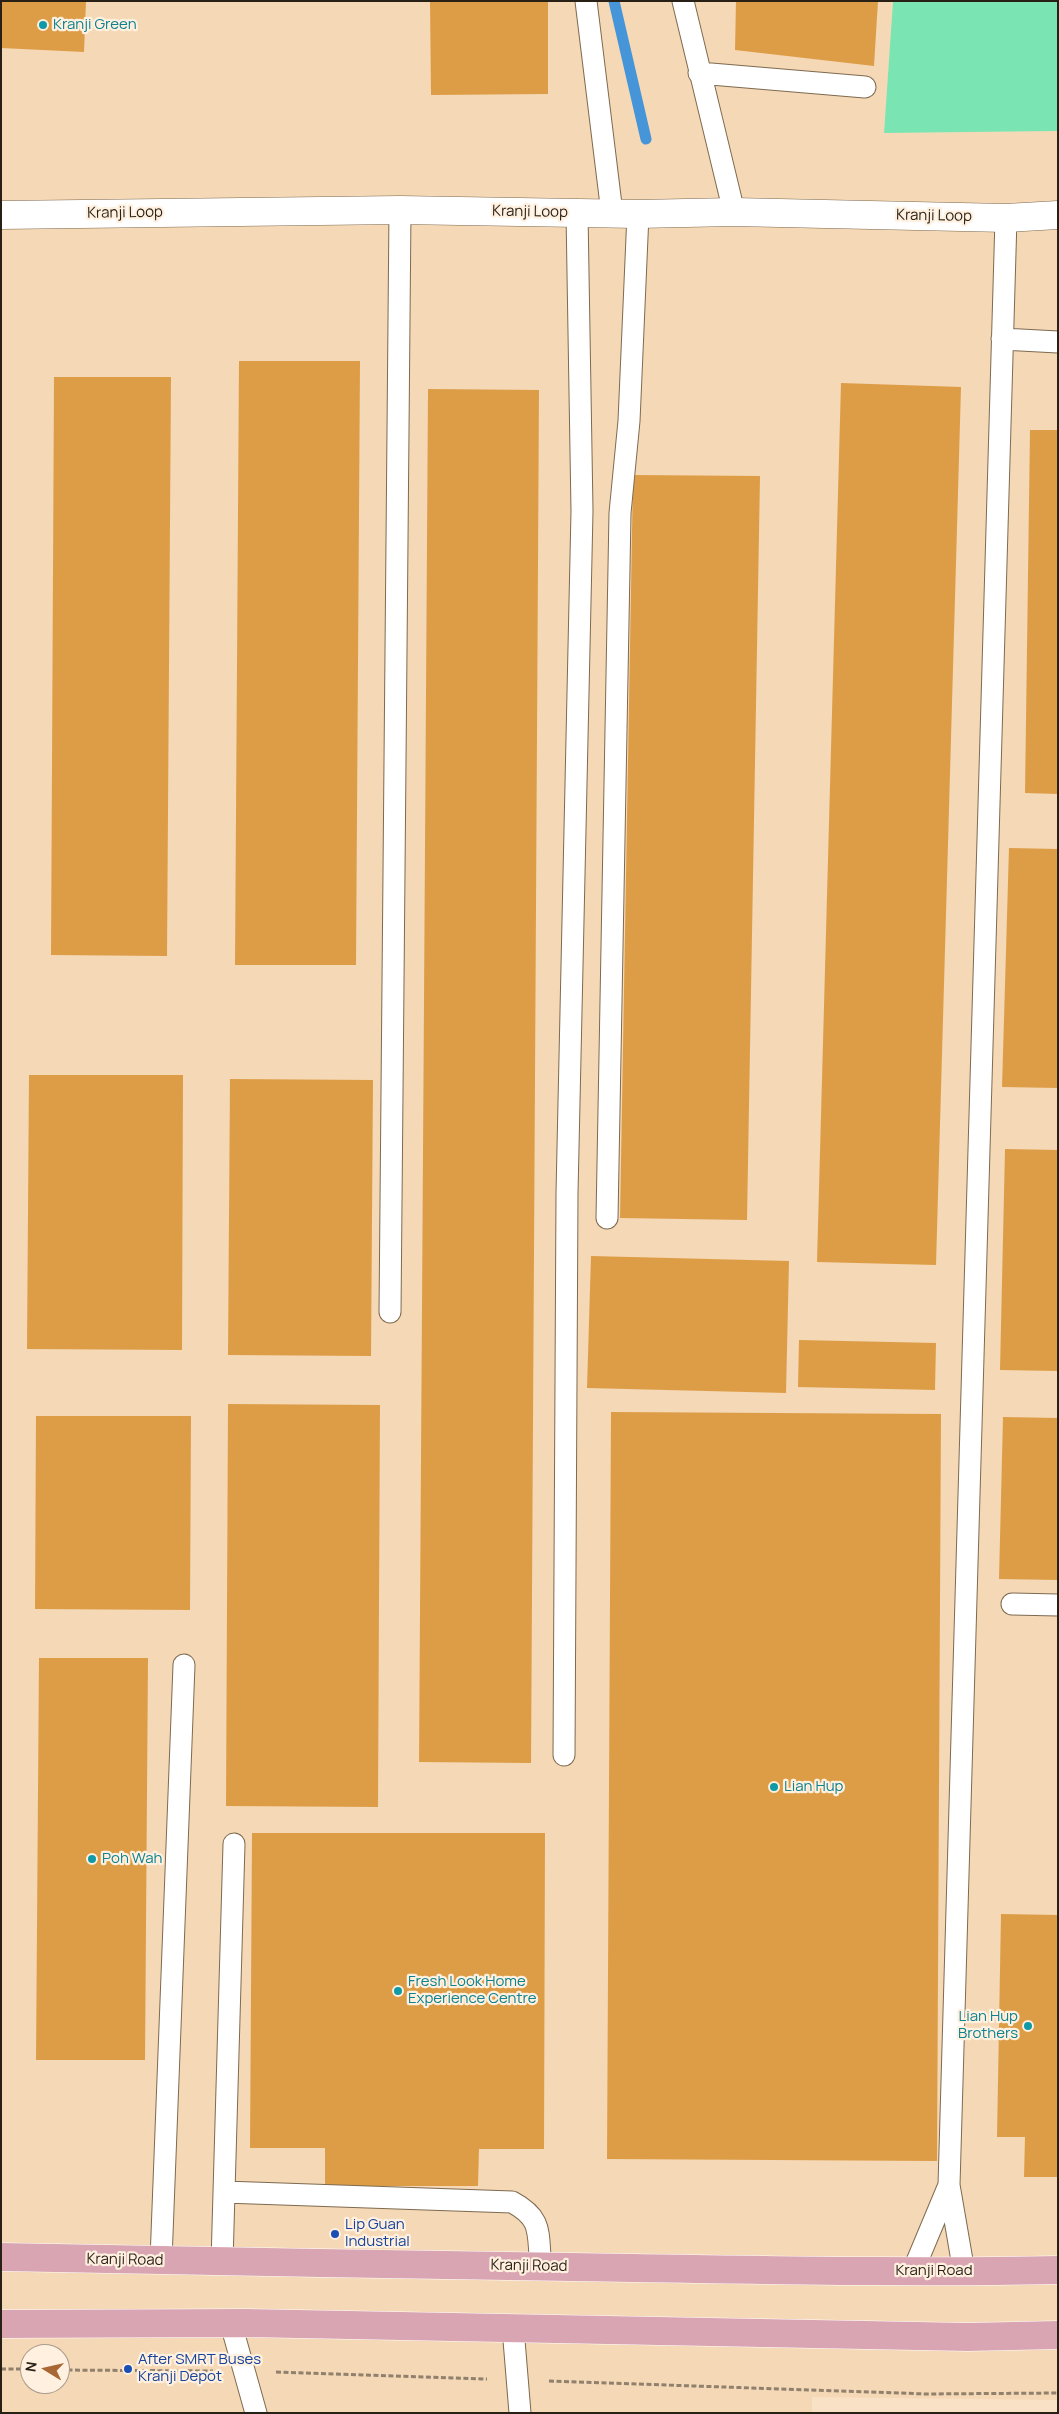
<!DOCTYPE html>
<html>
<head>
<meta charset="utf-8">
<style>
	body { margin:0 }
	#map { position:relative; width:1059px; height:2414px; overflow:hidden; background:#f9e1c5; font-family:Manrope,sans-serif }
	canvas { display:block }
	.frame { position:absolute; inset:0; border:2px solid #281f15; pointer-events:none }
	.north { position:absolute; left:20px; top:2344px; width:50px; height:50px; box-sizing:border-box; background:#fff0df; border:1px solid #a99c8e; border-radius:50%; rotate:279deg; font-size:14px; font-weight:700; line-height:20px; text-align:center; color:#281f15 }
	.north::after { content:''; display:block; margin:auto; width:18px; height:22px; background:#a96733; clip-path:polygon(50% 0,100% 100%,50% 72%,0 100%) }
</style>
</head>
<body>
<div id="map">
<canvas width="1059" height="2414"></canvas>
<div class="frame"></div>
<div class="north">N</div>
</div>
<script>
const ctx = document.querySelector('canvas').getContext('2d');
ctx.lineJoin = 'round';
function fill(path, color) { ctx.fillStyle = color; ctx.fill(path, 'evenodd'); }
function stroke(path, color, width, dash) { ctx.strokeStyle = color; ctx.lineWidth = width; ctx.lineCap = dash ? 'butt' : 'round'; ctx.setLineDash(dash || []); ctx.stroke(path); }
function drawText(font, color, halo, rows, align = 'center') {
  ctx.font = font + ' Manrope,sans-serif'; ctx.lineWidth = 4.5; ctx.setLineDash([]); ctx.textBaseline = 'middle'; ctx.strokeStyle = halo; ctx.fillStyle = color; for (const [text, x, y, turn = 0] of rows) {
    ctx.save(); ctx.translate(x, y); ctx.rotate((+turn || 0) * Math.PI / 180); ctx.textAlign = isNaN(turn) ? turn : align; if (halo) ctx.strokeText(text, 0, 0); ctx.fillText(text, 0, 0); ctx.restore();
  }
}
const built = new Path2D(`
	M1,1H893L884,133L1058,131V2400L812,2397V2413H1ZM30,2354H60V2384H30Z`);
const green = new Path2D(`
	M893,1H1058V131L884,133Z`);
const stream = new Path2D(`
	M614,1L646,139`);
const building = new Path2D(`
	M1,1H86L84,52L1,48Z
	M430,1H548V94L431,95Z
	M736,1H878L874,66L735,50Z
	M239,361H360L356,965H235Z
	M54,377H171L167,956L51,955Z
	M841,383L961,387L936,1265L817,1262Z
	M428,389L539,390L531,1763L419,1762Z
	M1030,430H1058V794L1025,793Z
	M633,475L760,476L747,1220L620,1218Z
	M1009,848L1058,849V1088L1002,1087Z
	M29,1075H183L182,1350L27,1349Z
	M230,1079L373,1080L371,1356L228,1355Z
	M1005,1149L1058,1150V1371L1000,1370Z
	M591,1256L789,1261L786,1393L587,1388Z
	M799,1340L936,1343L935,1390L798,1387Z
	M228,1404L380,1405L378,1807L226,1806Z
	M611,1412L941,1414L937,2161L607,2159Z
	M36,1416H191L190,1610L35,1609Z
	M1003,1417L1058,1418V1580L999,1579Z
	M39,1658H148L145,2060H36Z
	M252,1833H545L544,2149H479L478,2186H325V2148H250Z
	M1001,1914L1058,1915V2177H1024L1025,2137H997Z`);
const path = new Path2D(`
	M1,2369H30
	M60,2370L213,2371
	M276,2372L487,2379
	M549,2381L927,2394L1058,2393`);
const service = new Path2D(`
	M586,1L612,213
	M683,1L734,212
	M699,73L865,87
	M1002,339L1058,342
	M607,1218L620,513L629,421L638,214
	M390,1312L400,210
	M1012,1604L1058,1605
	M564,1755L567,1193L582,511L577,213
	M224,2192L512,2202C544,2219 537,2234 541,2266
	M161,2260L184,1665
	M222,2262L234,1844
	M913,2271L949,2185
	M964,2272L949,2185L1006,218
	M231,2324L256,2413
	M513,2328L520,2413`);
const tertiary = new Path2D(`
	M1,215L400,210L638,214L734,212L1006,218L1058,215`);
const primary = new Path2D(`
	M1,2257C212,2261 422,2265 633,2268C775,2270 916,2273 1058,2270
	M1,2324L246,2323L968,2337L1058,2335`);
const markers = [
	[43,25,5,"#0f9aa8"],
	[774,1787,5,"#0f9aa8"],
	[92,1859,5,"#0f9aa8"],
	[398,1991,5,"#0f9aa8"],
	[1028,2026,5,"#0f9aa8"],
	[335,2234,5,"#1a4fb4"],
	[128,2369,5,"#1a4fb4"]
];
const cultureNames = [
	["Kranji Green",53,25],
	["Lian Hup",784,1787],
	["Poh Wah",102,1859],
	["Fresh Look Home",408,1982],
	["Experience Centre",408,1999],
	["Lian Hup",1018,2017,"right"],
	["Brothers",1018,2034,"right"]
];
const streetNames = [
	["Kranji Loop",530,212,1],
	["Kranji Loop",125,213,-1],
	["Kranji Loop",934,216,1],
	["Kranji Road",125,2260,1],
	["Kranji Road",529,2266,1],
	["Kranji Road",934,2271]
];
const transitNames = [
	["Lip Guan",345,2225],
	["Industrial",345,2242],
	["After SMRT Buses",138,2360],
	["Kranji Depot",138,2377]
];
fill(built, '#f5d8b5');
fill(green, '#7ae5b2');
stroke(stream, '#4695d8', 11);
fill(building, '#dd9d47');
stroke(service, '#7e6a50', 23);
stroke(tertiary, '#7e6a50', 29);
stroke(primary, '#fff', 29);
stroke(path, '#90806d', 3, [5, 2.5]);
stroke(service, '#fff', 21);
stroke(tertiary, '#fff', 28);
stroke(primary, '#daa5b3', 28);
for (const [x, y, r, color] of markers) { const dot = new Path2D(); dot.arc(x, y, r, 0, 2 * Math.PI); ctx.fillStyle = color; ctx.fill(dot); stroke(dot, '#fff0df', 2); }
drawText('15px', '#0d838f', '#fff0df', cultureNames, 'left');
drawText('15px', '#281f15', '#fff0df', streetNames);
drawText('15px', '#164399', '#fff0df', transitNames, 'left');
</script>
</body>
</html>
